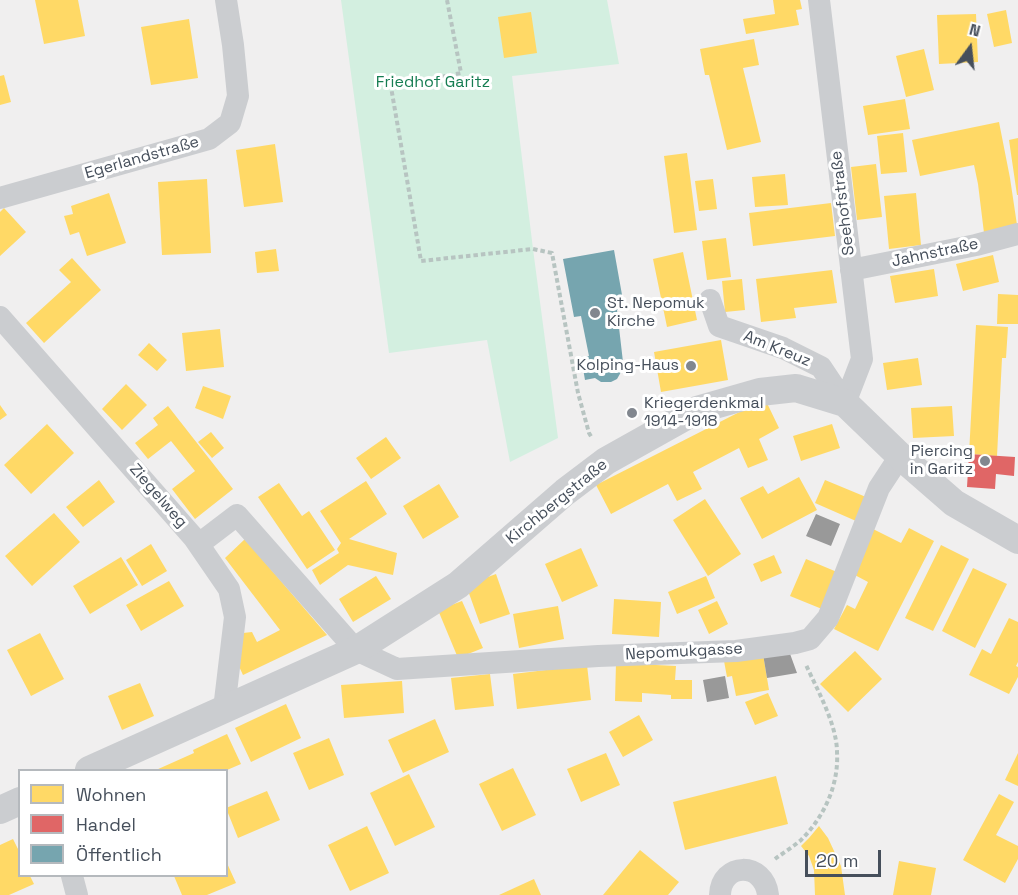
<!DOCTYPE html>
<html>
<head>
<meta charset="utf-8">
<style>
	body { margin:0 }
	#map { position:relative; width:1018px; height:895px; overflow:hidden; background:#f0efef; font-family:"Space Grotesk",sans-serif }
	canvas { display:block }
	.legend { position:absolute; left:18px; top:769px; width:210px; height:108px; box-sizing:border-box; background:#fff; border:2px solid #b5b9bd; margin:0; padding:8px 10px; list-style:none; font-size:18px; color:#464f5b }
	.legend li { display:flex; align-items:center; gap:12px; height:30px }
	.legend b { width:30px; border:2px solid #b5b9bd }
	.north { position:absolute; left:940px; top:18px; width:60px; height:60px; -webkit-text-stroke:4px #fff; paint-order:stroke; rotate:15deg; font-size:16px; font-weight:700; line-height:24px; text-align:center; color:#464f5b }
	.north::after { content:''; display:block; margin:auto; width:21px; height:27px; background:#464f5b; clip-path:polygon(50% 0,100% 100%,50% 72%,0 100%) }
	.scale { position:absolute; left:805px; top:850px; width:76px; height:27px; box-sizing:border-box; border:3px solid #464f5b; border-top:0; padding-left:8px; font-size:18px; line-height:21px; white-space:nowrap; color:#464f5b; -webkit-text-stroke:4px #fff; paint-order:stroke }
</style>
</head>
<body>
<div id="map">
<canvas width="1018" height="895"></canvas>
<ul class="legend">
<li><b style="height:16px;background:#ffd966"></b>Wohnen</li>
<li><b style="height:16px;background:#e06666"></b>Handel</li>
<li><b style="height:16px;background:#76a5af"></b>Öffentlich</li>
</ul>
<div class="north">N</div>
<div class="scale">20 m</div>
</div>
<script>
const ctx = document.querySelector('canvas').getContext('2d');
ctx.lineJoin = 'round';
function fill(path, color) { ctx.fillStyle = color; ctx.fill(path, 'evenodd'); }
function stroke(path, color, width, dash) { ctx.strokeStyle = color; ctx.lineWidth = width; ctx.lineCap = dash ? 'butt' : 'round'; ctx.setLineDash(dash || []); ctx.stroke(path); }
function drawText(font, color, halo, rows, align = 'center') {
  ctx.font = font + ' "Space Grotesk",sans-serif'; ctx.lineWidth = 6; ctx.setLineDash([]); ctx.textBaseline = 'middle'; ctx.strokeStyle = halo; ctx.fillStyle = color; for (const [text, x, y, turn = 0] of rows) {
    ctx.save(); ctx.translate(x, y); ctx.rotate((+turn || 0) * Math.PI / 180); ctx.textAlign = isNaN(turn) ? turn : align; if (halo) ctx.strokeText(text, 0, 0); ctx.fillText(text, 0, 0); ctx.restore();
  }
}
const green = new Path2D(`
	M341,0H607L619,64L512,76L533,249L558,438L510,462L487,340L389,353Z`);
const homes = new Path2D(`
	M35,0H78L85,36L44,44Z
	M773,0H800L802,9L796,10L799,25L746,34L743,19L775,14Z
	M1006,10L1012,43L994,47L987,14Z
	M531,12L537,53L504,58L498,17Z
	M976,14L978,62L939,64L937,15Z
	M189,19L198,78L151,85L141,27Z
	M754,39L759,65L743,68L761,142L727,150L709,75H705L700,49Z
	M924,49L934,90L906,97L896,56Z
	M4,75L11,102L0,105V76Z
	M905,99L910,129L868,135L863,106Z
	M999,122L1010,178L1017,225L984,233L978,184L974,165L920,176L912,140Z
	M903,133L907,172L881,174L877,136Z
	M1018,138V195H1017L1009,140Z
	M275,144L283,202L244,207L236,150Z
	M687,153L697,230L674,233L664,156Z
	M876,164L882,217L857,220L851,167Z
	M785,174L788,205L755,207L752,177Z
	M207,179L211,253L162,255L158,182Z
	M713,179L717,209L699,211L695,181Z
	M109,193L126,243L87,256L79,232L70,235L64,216L73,214L71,206Z
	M916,193L921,245L889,249L884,196Z
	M831,203L835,236L753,246L749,213Z
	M4,208L26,232L0,256V212Z
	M726,238L731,277L707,280L702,241Z
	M276,249L279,271L257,273L255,252Z
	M683,252L697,320L667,327L653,259Z
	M993,255L999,282L963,291L956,264Z
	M72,258L101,290L44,343L26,323L71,282L59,270Z
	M934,269L938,296L895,303L890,276Z
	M832,270L837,303L794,308L796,318L761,322L756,279Z
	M742,279L745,310L725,312L722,281Z
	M998,294L1018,295V324H997Z
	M976,325L1008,327L1006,358H1002L997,456L969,454Z
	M220,329L224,367L186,371L182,333Z
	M721,340L728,380L661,392L654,352Z
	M149,343L167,360L157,371L138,355Z
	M918,358L922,385L887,390L883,363Z
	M126,384L147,405L122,430L102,409Z
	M203,386L231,396L223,419L195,408Z
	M765,399L779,428L759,439L768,460L748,468L739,448L693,472L702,489L677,501L668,484L611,514L596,485Z
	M0,405L7,415L0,420Z
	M168,406L233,489L195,519L172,489L195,471L171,441L148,459L135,443L158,425L153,418Z
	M952,406L954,436L913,438L911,408Z
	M47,424L74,453L31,494L4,465Z
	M832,424L840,448L801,461L793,436Z
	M211,432L224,448L212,458L198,442Z
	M386,437L401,458L371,479L356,458Z
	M799,477L817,510L762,539L740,498L763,486L768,494Z
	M99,480L115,502L83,527L66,507Z
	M825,480L866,497L856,521L815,503Z
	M366,481L387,514L349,539L397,553L393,575L348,565L320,585L312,570L339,553L337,549L341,543L320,511Z
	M279,483L302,516L309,511L335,550L307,569L258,497Z
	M439,484L459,517L423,539L403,506Z
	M705,499L741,554L708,576L673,520Z
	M54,513L80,542L32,586L5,556Z
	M909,528L934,541L878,651L834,629L847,605L855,609L868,582L851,573L873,529L901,543Z
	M245,539L327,635L243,675L237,662L243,633L252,632L257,642L280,630L225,558Z
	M151,544L167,571L142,586L126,560Z
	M941,545L969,559L933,631L905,618Z
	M581,548L598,586L562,602L545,564Z
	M774,555L782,573L761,582L753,564Z
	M121,557L138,585L90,614L73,586Z
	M806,559L837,572L822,609L790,596Z
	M973,568L1007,584L975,648L942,631Z
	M496,574L510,614L480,624L466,585Z
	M376,576L391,599L353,622L339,599Z
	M706,576L715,598L677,614L668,592Z
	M169,581L184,606L141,631L126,605Z
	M614,599L661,602L659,637L612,634Z
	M462,601L483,648L458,658L438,610Z
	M717,601L728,624L709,634L698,610Z
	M558,606L564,639L519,648L513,614Z
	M1009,618L1018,622V662L1016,666L1018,667V677L1009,694L969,675L982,649L991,654Z
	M40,633L64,679L31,696L7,650Z
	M855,651L882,679L848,712L820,684Z
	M763,654L769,690L736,696L732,676L727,677L724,661Z
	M616,663L676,666L675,680H692V699H671V695L642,693V702L615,701Z
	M587,665L591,700L517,709L513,674Z
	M490,674L494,706L455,710L451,678Z
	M402,681L404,713L344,718L341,685Z
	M140,683L154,716L122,730L108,696Z
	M768,693L778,716L755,725L745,702Z
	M286,704L301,738L251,762L235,728Z
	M639,715L653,740L623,757L609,732Z
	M435,719L449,752L403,773L388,740Z
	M227,734L241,764L227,770H156L194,753L193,750Z
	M329,738L344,775L309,790L293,753Z
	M606,753L620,785L581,802L567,769Z
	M1018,753V786L1005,780Z
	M513,768L536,815L502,831L479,784Z
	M409,774L435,827L395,846L370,793Z
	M776,776L788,824L685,850L673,802Z
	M267,791L280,820L238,838L226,808Z
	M999,794L1014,802L996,835L1018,846V859L1005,883L963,860Z
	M367,826L389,873L350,891L328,845Z
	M819,826L828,838L841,866L845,895H815L814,870L809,856L801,846L809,838Z
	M13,839L20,853V876H30L34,884L9,895H0V845Z
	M640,850L679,882L668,895H603Z
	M226,861L236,883L207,895H182L174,876H226Z
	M899,861L936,868L931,895H893Z
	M534,879L541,895H499Z`);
const shops = new Path2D(`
	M969,454L1015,457L1014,476L996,474L995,489L967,487Z`);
const public = new Path2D(`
	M614,250L624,306L617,310L623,362L621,372L617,379L611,382H601L595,378L585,380L581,357L589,356L581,316L574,317L563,259Z`);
const industry = new Path2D(`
	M816,514L840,524L831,546L806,536Z
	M789,651L797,673L767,678L763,654Z
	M725,676L729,698L707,702L703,680Z`);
const path = new Path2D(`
	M447,0L461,73L391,87L421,261L533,249L552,253L578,393L589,433L592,438
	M775,859C783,853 793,847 801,840C824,817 839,785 837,752C837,725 817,689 806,665`);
const minor = new Path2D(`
	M819,0L862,359L845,403
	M0,198L209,139L230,123L238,96L233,45L226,0
	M851,270L976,245L1018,234
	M710,300L719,326L783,348L821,367L845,403
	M0,317L194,538L229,589L235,617L224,709
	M199,544L237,515L356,650L397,669L598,656L736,651L795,643L810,639L828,618L879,488L900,456
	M72,876L77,895
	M720,895C721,862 764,861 768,895`);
const tertiary = new Path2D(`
	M89,770L356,650L458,585L565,492L606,461L697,410L760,392L796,388L845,403L900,456L954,503L1018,540
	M0,810L20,801`);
const markers = [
	[595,313,6,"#82878f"],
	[691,366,6,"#82878f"],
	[632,413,6,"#82878f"],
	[985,461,6,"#82878f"]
];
const parkNames = [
	["Friedhof Garitz",433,83]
];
const streetNames = [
	["Egerlandstraße",142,158,-16],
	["Seehofstraße",843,203,-97],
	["Jahnstraße",935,253,-12],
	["Am Kreuz",777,349,22],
	["Ziegelweg",158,496,49],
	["Kirchbergstraße",557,502,-39],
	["Nepomukgasse",684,652,-3]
];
const poiNames = [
	["St. Nepomuk",607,304],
	["Kirche",607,322],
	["Kolping-Haus",679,366,"right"],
	["Kriegerdenkmal",644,404],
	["1914-1918",644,422],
	["Piercing",973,452,"right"],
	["in Garitz",973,470,"right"]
];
fill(green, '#d3efe0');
fill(homes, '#ffd966');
fill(shops, '#e06666');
fill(public, '#76a5af');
fill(industry, '#999');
stroke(path, '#b7c4c1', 4, [4.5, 3]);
stroke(minor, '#cbcdd0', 22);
stroke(tertiary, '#cbcdd0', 28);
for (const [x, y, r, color] of markers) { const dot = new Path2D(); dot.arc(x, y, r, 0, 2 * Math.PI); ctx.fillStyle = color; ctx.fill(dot); stroke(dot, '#fff', 2); }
drawText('16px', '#167d52', '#fff', parkNames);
drawText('16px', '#464f5b', '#fff', streetNames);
drawText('16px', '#464f5b', '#fff', poiNames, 'left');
</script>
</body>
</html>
